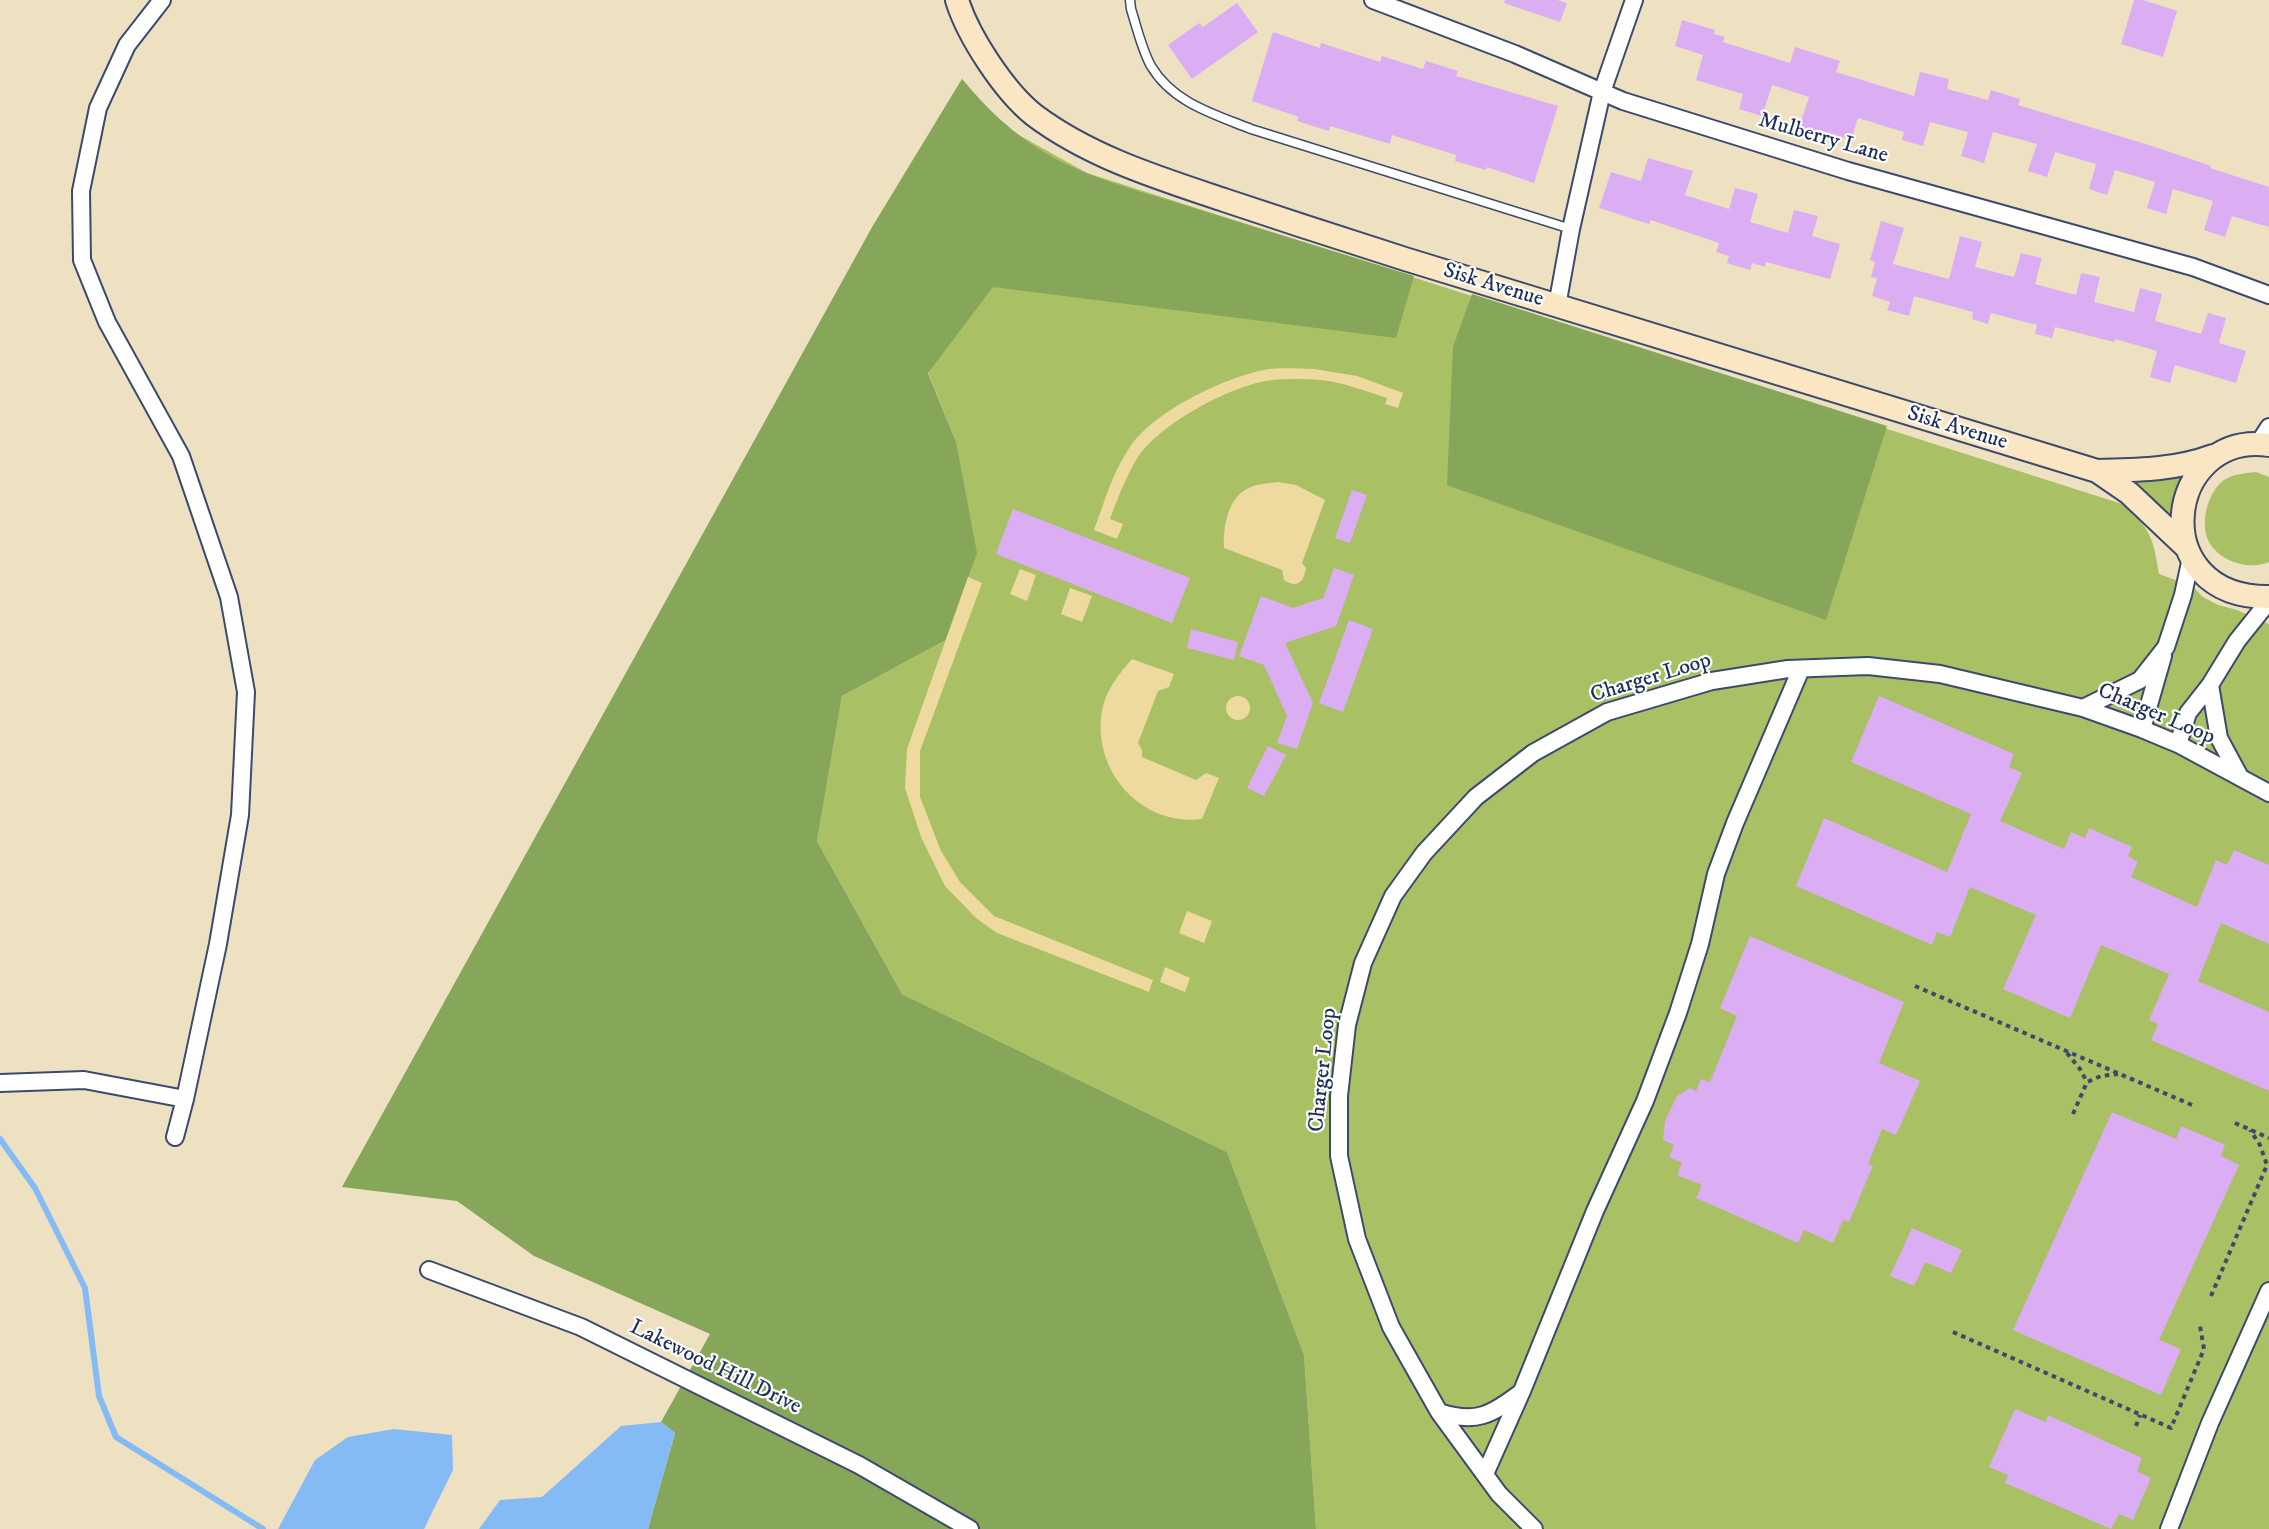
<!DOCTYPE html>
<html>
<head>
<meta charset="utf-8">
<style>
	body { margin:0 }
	canvas { display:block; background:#eee1c2 }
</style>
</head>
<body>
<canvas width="2269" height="1529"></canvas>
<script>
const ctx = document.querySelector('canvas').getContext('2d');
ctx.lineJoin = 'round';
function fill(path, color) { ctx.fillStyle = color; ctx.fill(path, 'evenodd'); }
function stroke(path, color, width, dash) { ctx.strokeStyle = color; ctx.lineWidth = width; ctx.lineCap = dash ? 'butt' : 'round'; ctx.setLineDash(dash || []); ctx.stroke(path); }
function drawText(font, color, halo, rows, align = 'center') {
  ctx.font = font + ' "IM FELL DW Pica",serif'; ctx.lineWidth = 4.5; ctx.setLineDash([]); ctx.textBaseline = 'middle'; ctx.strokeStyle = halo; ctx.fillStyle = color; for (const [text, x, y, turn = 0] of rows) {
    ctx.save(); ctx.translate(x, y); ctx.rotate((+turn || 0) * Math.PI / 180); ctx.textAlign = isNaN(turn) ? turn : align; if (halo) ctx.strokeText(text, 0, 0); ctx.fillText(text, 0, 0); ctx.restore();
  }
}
const green = new Path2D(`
	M962,79L987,109L1017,134L1087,173L2122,504C2151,529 2153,537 2159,574L2192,586L2203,597L2218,605L2237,610L2269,624V1529H1316L1304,1355L1227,1152L902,994L817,841L842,696L946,640L956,442L871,229Z
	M2199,466L2178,521L2169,520C2160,502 2144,491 2127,481Z
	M2256,472L2269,477V562C2248,571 2218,561 2208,540C2200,521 2208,492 2224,480C2233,474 2246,473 2256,472Z`);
const forest = new Path2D(`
	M962,79C987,109 1013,134 1047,154C1092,180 1147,193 1197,209C1269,231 1342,254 1414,276L1396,338L993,287L928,373L956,442L977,553L946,640L842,696L817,841L902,994L1227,1152L1304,1355L1316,1529H648L675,1433L661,1422L710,1334L534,1256L457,1201L342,1187L871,229Z
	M1472,294L1887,426L1826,620L1447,485L1453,347Z`);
const sand = new Path2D(`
	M1314,369L1357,376L1403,393L1398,408L1385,404L1387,398C1365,391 1343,382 1320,380C1302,379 1279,378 1261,382C1224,390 1159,425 1138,457C1126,476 1118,498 1110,519L1123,524L1117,539L1094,530C1104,503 1112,474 1128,450C1150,413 1223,378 1264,370C1280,367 1298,369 1314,369Z
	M1278,482L1296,485L1325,500L1302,563L1306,568C1304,582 1297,589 1284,580L1282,570L1224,548C1223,529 1227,501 1245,490C1254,484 1268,483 1278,482Z
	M1020,569L1036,575L1027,601L1010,594Z
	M968,577L982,583L920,751V797L941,851L960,882L994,916L1153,980L1149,992L997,933L976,918L945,886L921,837L905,788L907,749Z
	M1070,588L1092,596L1082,622L1061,614Z
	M1132,659L1174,674L1169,687L1158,691L1138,743L1142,750V757L1196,780L1206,773L1219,778L1202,819C1139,827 1089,767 1103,706C1108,687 1120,673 1132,659Z
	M1226 708a12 12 0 1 1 24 0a12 12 0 1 1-24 0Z
	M1187,911L1212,921L1204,943L1179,933Z
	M1165,967L1190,978L1185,992L1160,982Z`);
const water = new Path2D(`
	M661,1422L675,1433L648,1529H479L500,1500L542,1497L621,1426Z
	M394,1429L452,1435L453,1470L424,1529H278L315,1460L348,1437Z`);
const stream = new Path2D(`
	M0,1139L35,1188L85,1288L99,1396L116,1437L263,1529`);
const building = new Path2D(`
	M1505,0H1557L1567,3L1560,22L1504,3Z
	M2134,0H2143L2177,11L2163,57L2121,44Z
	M1237,3L1258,32L1192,79L1168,45L1199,23L1203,27Z
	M1682,20L1715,30L1714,34L1725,37L1723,42L1790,63L1795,47L1840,61L1836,72L1914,96L1920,72L1949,79L1947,89L1988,100L1991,90L2020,99L2018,105L2152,146L2211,166L2210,168L2269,187V227L2232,216L2225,237L2204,230L2213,201L2173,189L2166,214L2147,208L2155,182L2115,170L2107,195L2089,189L2096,164L2055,152L2047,177L2028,171L2037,144L1993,132L1984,163L1961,156L1968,132L1930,122L1923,146L1902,140L1904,132L1858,118L1851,140L1819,130L1818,134L1799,128L1809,97L1772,85L1762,116L1739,109L1743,94L1696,80L1703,55L1675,46Z
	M1273,32L1320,48L1321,43L1380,62L1382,56L1423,69L1426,61L1458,71L1456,76L1558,106L1534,183L1487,167L1486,170L1455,161L1456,155L1392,135L1390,144L1330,126L1329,131L1297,121L1299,117L1252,101Z
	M1648,158L1693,171L1685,195L1729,209L1735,188L1758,194L1750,222L1788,233L1794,210L1818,216L1812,236L1840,244L1830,279L1766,262L1765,267L1752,263L1750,270L1727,263L1729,256L1716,252L1719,243L1651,220L1649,224L1599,208L1611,172L1641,181Z
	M1881,221L1904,228L1893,264L1949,279L1960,236L1982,242L1975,267L2014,277L2021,253L2042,258L2035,284L2076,295L2081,273L2100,277L2094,302L2134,312L2140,288L2162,294L2155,321L2201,334L2208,313L2226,318L2219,343L2246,351L2236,383L2175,365L2170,383L2150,377L2157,351L2115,339L2114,342L2055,327L2052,338L2035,334L2037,325L1991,313L1988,324L1972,319L1973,312L1914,296L1909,316L1887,310L1890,302L1872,296L1877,278L1871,277L1875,262L1870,260Z
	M1352,490L1367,495L1350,543L1335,538Z
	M1013,509L1190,578L1172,623L996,554Z
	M1334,568L1354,575L1336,626L1285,643L1313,703L1297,749L1277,743L1287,716L1264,665L1239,656L1261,596L1293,608L1323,598Z
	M1349,620L1373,629L1343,712L1319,703Z
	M1191,629L1238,642L1234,660L1187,648Z
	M1879,696L2014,754L2009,767L2022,773L2000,821L2064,849L2071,832L2085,838L2089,828L2132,847L2128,856L2138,862L2131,877L2197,907L2216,860L2227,865L2234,850L2269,865V944L2221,923L2198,981L2269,1012V1091L2151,1040L2158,1024L2149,1020L2169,974L2101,945L2070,1018L2003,989L2036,915L1970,887L1950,937L1937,932L1932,945L1796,886L1824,818L1947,872L1971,814L1851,762Z
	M1268,746L1286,755L1264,796L1247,788Z
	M1750,936L1904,1002L1879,1063L1920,1081L1896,1135L1882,1129L1868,1164L1873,1166L1849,1222L1843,1220L1833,1243L1804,1230L1798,1243L1696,1198L1702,1185L1677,1175L1682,1163L1669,1157L1674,1145L1663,1140L1665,1121L1677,1096L1690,1088L1696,1091L1701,1079L1710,1082L1737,1016L1720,1008Z
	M2112,1112L2176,1139L2181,1126L2225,1145L2221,1156L2239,1165L2159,1340L2181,1349L2161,1395L2013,1330Z
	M1912,1228L1962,1250L1951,1273L1925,1262L1914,1286L1890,1276Z
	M2015,1409L2046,1422L2048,1415L2142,1458L2137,1471L2151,1478L2133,1520L2119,1514L2111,1529L2005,1483L2008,1475L1989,1467Z`);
const path = new Path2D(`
	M1915,986L2192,1105
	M2067,1053L2080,1069L2087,1082
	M2073,1114L2087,1082L2101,1076L2118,1074
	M2235,1123L2269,1138
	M2211,1296L2267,1165L2260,1145L2250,1130
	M1953,1332L2171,1428L2204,1349L2200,1326
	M2136,1426L2140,1415`);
const lane = new Path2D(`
	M1130,0L1131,9C1137,28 1142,50 1151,66C1173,103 1214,114 1251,129L1571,229`);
const street = new Path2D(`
	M162,0L127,45L98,108L81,191L82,260L107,322L181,456L229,597L246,692L240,815L218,944L185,1099L175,1137
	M1373,0L1515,54L1623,101L1848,171L2193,267L2269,295
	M1557,306L1571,229L1602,92L1634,0
	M2258,444L2269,427
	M2083,708L2140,680L2166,647L2183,595L2191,558
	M2142,729L2163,656
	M2178,744L2188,713L2210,685
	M2240,777L2219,738L2210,685L2237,641L2269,601
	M0,1083L84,1080L185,1099
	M429,1270L581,1327L859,1465L970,1529
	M1439,1412C1476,1424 1491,1415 1520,1393
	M1485,1474L1522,1391L1595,1211L1645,1101L1678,1013L1700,944L1716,874L1735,823L1801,669
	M1534,1529L1499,1494L1439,1412L1391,1327L1357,1239L1339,1156V1096L1347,1025L1363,963L1393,896L1424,853L1476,797L1533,753L1607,712L1712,681L1788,669L1868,666L1940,674L2083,708L2142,729L2178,744L2269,793
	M2169,1529L2210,1423L2269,1291`);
const secondary = new Path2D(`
	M957,0C968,36 1004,91 1034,115C1090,157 1158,178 1224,200C1284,220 1345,240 1405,259C1635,331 1866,401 2097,471L2129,493L2185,546
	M2269,445C2165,430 2143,598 2269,597
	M2097,471C2137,470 2175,470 2213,456`);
const streetNames = [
	["Mulberry Lane",1823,139,16],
	["Sisk Avenue",1493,286,17],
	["Sisk Avenue",1957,429,17],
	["Charger Loop",1651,679,-17],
	["Charger Loop",2156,715,23],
	["Charger Loop",1324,1070,-84],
	["Lakewood Hill Drive",715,1368,26]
];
fill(green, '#a9c065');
fill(forest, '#86a65a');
fill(sand, '#eeda9e');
fill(water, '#84bbf4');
stroke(stream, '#84bbf4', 6);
fill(building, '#dbadf3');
stroke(lane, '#3b4a6d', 11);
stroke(street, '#3b4a6d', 20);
stroke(secondary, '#3b4a6d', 26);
stroke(path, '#3b4a6d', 4, [4.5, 4.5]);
stroke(lane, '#fff', 8);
stroke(street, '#fff', 16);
stroke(secondary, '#fbe6c4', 22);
drawText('22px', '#1b2f5e', '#fdfcf7', streetNames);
</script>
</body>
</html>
